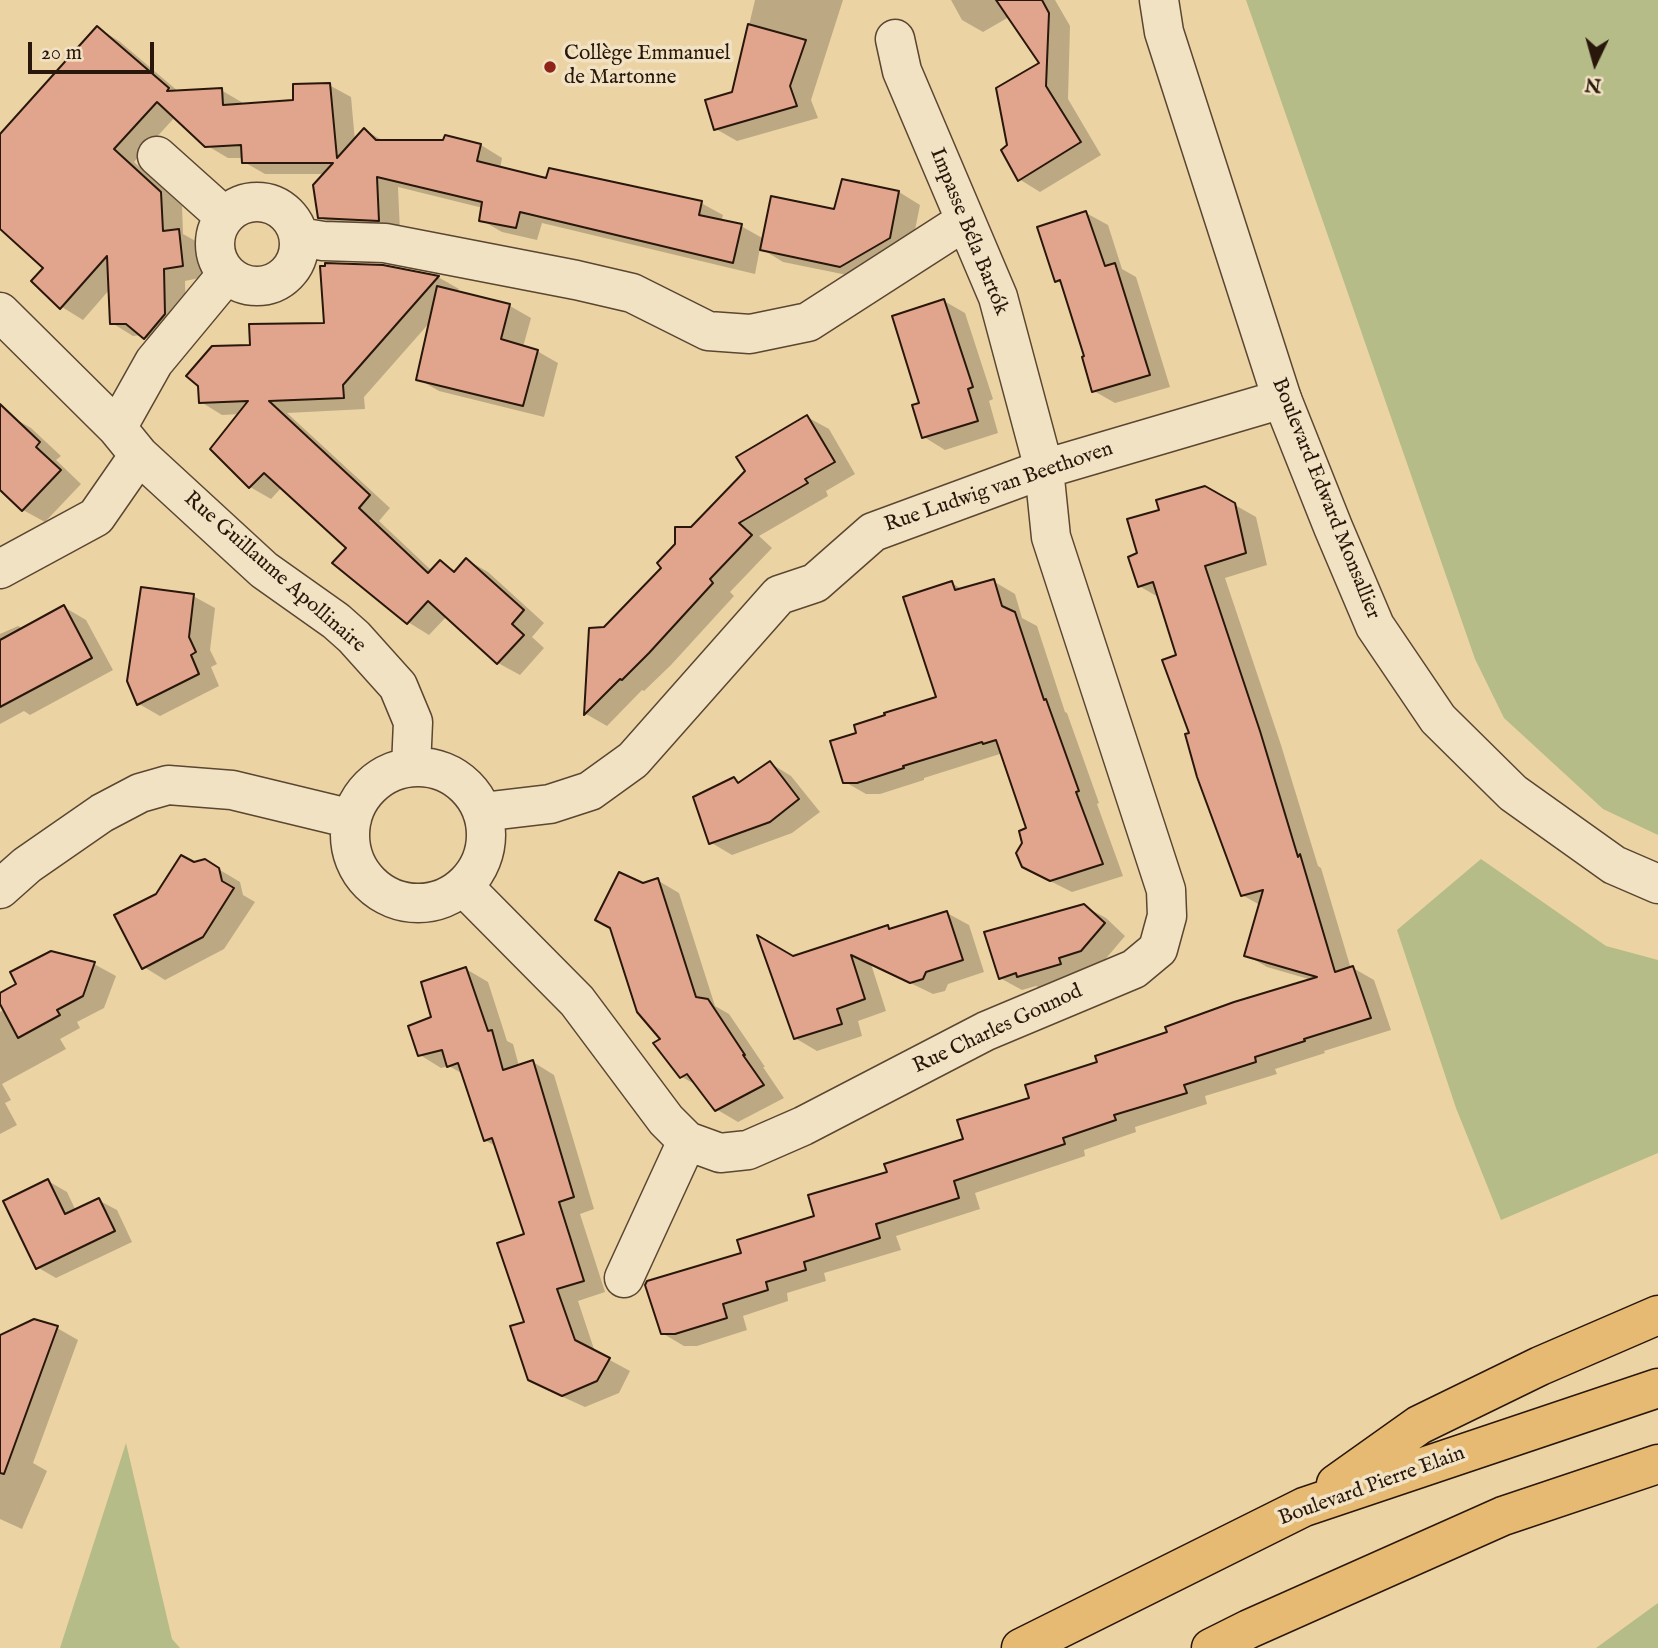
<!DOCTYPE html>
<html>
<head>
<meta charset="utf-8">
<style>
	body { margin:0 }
	#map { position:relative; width:1658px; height:1648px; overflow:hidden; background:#ebd3a4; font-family:"IM FELL English",serif }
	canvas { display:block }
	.north { position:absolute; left:1560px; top:28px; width:70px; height:70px; -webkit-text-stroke:5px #f2e2c4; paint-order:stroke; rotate:185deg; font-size:19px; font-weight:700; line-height:28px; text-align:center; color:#2a170b }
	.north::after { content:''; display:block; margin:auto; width:24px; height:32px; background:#2a170b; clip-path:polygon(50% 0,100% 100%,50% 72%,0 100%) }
	.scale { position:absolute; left:28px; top:42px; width:126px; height:32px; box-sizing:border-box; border:4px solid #2a170b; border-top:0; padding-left:9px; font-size:21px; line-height:24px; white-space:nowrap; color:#2a170b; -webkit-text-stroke:5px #f2e2c4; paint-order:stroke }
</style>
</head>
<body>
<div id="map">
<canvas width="1658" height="1648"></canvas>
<div class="north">N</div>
<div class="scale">20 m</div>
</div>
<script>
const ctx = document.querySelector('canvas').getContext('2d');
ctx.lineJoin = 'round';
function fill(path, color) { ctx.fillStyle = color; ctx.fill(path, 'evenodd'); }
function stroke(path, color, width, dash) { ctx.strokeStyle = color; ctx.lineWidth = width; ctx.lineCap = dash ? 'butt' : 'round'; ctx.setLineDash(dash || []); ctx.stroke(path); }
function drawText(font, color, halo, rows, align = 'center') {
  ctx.font = font + ' "IM FELL English",serif'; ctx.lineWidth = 7; ctx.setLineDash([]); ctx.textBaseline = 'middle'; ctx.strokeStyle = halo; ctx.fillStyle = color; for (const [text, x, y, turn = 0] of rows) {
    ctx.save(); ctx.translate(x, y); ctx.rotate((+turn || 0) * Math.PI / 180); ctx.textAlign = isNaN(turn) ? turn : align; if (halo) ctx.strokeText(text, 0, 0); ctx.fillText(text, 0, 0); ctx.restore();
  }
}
const green = new Path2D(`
	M1246,0H1658V835L1603,809L1504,718L1475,659Z
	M1481,859L1606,946L1658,960V1153L1501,1220L1456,1108L1397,930Z
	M126,1443L172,1639L180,1648H60Z
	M1658,1603V1648H1596Z`);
const shadow = new Path2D(`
	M755,0H843L811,100L818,118L737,141L716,129L733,93Z
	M951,0H1055L1070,26L1068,99L1101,155L1040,192L1019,179L1009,146L1041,64L1009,17L983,32L962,20Z
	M98,28L119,41L179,92L221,90L243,103V105L295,102L329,85L351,97L355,141L365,130L385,142L481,145L502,158L500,169L548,180L701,203L723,215L721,222L741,226L764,239L835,211L844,181L899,192L920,205L911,250L862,278L783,262L760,248L755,274L542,223L537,240L502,232L481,220L483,208L398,187L400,232L342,229L320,217L325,174H265L244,162L243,158H228L206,145L175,117L134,162L182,206L183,234L201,244L204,277L185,281L186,327L167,350L142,335L133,336L112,323L110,289L83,320L62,307L45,268L0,227V133L2,135Z
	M1086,213L1108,225L1122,269L1136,277L1170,387L1115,403L1094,391L1086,357L1063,285L1057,281Z
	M382,267L438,277L459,289L456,293L510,306L531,318L523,347L537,351L558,363L544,417L439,391L418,379L431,321L364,397L365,409L287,413L390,508L379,521L432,571L440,562L457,572L467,560L488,572L544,623L532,637L544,648L520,675L498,663L447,616L429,635L408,622L349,547L282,487L271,499L250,487L240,414L222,415L201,402L252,347L326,325Z
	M944,301L965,313L993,399L989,401L998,433L945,450L924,437L921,404Z
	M0,406L12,417L31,428L61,456L56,460L81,484L45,522L23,510L0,488Z
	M807,417L829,429L855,474L826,491L828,496L759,536L772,548L730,592L734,596L671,665L644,691L642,690L607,726L586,714L591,630L605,629L664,568L692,529Z
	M1205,488L1256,517L1267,565L1225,578L1281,745L1318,866L1321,868L1351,969L1353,968L1374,980L1391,1030L1324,1051L1325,1053L1275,1069L1277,1074L1205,1096L1207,1104L1135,1127L1136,1132L1084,1150L1085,1156L975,1193L980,1209L896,1236L901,1250L824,1273L826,1281L787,1293L788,1301L743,1316L747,1330L697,1346H684L662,1333L743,1255L817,1217L889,1173L965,1140L1031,1099L1100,1063L1312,980L1267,967L1246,955L1260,905L1242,895L1192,734L1178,656L1160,598L1139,586V554L1162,512Z
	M993,581L1015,594L1022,618L1037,626L1065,712L1067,713L1099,803L1097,804L1123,876L1072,892L1046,879L1023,843L1029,830L1003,753L924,778V780L880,794H866L845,782L858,734L938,698L952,583L963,590Z
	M193,596L215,608L210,650L217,664L211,667L219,686L160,716L139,704Z
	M64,607L86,620L113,670L30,715L24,711L0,724V634L18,626L24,629Z
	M770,763L791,776L820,812L792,833L732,855L710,842L734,779L742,783Z
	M205,861L240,882L243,895L255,902L224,949L165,980L144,967L193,864Z
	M657,880L679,893L715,1006L729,1014L765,1067H763L784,1098L738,1122L716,1109L698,1086L682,1077L662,1040L642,885Z
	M1084,906L1106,918L1125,936L1103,962L1080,970L1082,976L1041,988L1036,986L1022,990L1000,978Z
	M947,913L969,925L984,972L948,984L945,991L933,994L871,964L886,1011L858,1021L862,1036L817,1051L795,1038L793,958L888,927L892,930Z
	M94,964L116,976L104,1008L77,1022L80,1028L60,1039L66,1049L2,1084L11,1100L5,1103L17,1125L0,1134V1012L5,1009L0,1000V995Z
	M466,969L488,982L507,1041L513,1044L519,1066L533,1062L554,1075L594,1209L580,1214L605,1292L578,1301L595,1352L630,1371L619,1393L585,1407L552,1392L530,1379L526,1323V1236L497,1147L485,1140L463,1074L449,1066L441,1068L420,1055L433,1018Z
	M48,1181L67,1192L76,1211L98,1200L117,1210L132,1242L56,1278L37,1267Z
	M57,1328L78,1340L33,1463L47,1471L22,1529L0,1519V1344Z`);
const building = new Path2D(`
	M996,0H1042L1049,13L1046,86L1081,142L1018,181L1001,150L1007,145L996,88L1039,63Z
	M748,24L806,40L790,86L797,106L714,130L705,100L732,92Z
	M97,26L169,88L167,91L222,88L223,105L293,100V84L330,83L337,158L364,128L376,140H443L445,135L481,144L477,161L546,178L549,168L702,201L699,215L742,224L733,263L520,212L516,228L479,221L482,202L377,177L379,221L318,218L313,185L333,163H242L241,145L205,147L157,102L114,149L161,192L163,231L179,229L183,266L164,269L165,314L144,339L126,324H110L107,256L60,309L31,281L43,268L0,229V134Z
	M842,179L899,191L890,238L840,267L760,250L771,196L834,209Z
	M1086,211L1105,266L1115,263L1150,375L1092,392L1082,357L1084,356L1060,280L1055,282L1037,227Z
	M325,263L383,265L439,276L343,385L344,398L269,401L370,495L359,508L428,573L440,560L454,572L466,558L524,610L512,624L524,635L497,664L428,601L407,624L332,563L346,548L264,473L249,488L210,449L248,401L199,403L198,386L186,376L212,346L250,345L249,324L324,323L320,266H325Z
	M437,286L510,304L501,339L538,350L523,406L416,380Z
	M944,299L973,387L968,389L978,421L922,438L912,405L919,403L892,316Z
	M0,404L40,442L36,447L61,470L22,511L0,490Z
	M807,415L835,462L805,479L808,483L739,523L752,535L710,579L713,583L649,653L622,680L620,679L584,715L589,628L604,627L661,568L657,563L675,544V527H691L745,471L736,457Z
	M1205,486L1235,503L1246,553L1205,566L1260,731L1298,857L1300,854L1335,972L1353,966L1371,1018L1304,1039L1305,1041L1255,1057L1256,1062L1184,1085L1187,1093L1114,1115L1116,1120L1063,1138L1065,1144L954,1181L959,1198L876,1224L880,1238L804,1262L806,1270L766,1282L768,1290L723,1304L727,1318L675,1334H661L645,1285L647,1281L741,1253L737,1240L814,1216L808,1195L887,1172L884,1164L963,1139L957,1120L1029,1098L1025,1085L1097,1062L1095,1056L1167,1032L1165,1027L1234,1002L1317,977L1244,956L1263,890L1241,896L1197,777L1185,734L1189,733L1162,660L1176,655L1153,582L1138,587L1128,557L1137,553L1127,519L1159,510L1156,500Z
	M994,579L1002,606L1015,612L1044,700L1046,699L1079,791L1076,792L1103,864L1050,881L1022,867L1016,853L1022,843L1019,831L1026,828L996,740L983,744L982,742L903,766L904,768L857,783H843L830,741L856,733L854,725L885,715L884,713L936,697L903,597L952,581L955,590Z
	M141,587L194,594L189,637L196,652L191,655L199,674L137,705L127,681Z
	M64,605L92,658L0,707V640Z
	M770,761L799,799L770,822L709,844L693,797L734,777L738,783Z
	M181,855L194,862L205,859L219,868L222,881L234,888L203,937L142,969L114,915L156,894Z
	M619,872L643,883L658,878L696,997L708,999L745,1055H743L764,1085L715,1111L687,1074L680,1078L653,1043L660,1039L637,1012L610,928L595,920Z
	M1084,904L1105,923L1081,951L1059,958L1061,964L1017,977L1016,973L999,979L984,932Z
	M947,911L963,960L926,972L923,979L910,983L851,955L865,999L837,1009L842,1024L794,1039L757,935L793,956L888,925L889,929Z
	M51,951L95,962L83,996L57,1010L60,1015L18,1038L0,1004V993L16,984L10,972Z
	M466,967L488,1031L492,1030L503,1070L533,1060L574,1197L559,1202L584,1281L557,1289L575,1340L610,1358L597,1381L562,1396L528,1380L510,1326L524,1322L497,1243L524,1234L492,1138L484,1141L458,1063L447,1067L442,1050L418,1056L408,1026L431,1017L421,982Z
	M48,1179L65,1214L99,1198L115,1231L36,1269L3,1201Z
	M34,1319L58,1326L4,1474L0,1473V1335Z`);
const minor = new Path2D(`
	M157,156L224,216
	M215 244a42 42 0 1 1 84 0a42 42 0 1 1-84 0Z
	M299,237L323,241L385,243L576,280L632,293L708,331L750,334L808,322L965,221
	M0,312L117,428L139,455L264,570L336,621L354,637L398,686L413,722L411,767
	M117,428L154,362L227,274
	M0,569L96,517L139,455
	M350 835a68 68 0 1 1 136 0a68 68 0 1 1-136 0Z
	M482,812L550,804L590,791L633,760L779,595L815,583L873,532L1044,469L1282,399
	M464,887L577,1001L666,1120L687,1141L720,1153L748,1150L803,1126L986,1031L1134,969L1158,949L1167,916L1166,890L1051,537L1044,469L998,297L902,71L895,39
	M0,889L27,865L102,813L140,793L168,785L232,790L352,819
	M624,1278L687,1141`);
const tertiary = new Path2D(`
	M1159,0L1164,32L1282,399L1333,527L1375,626L1438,719L1513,793L1614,865L1658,884`);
const primary = new Path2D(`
	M1336,1484L1419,1425L1540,1366L1658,1315
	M1021,1648L1304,1507L1658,1388
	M1211,1648L1249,1629L1503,1516L1658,1464`);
const markers = [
	[550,67,7,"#8f2418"]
];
const poiNames = [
	["Collège Emmanuel",564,55],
	["de Martonne",564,79]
];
const streetNames = [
	["Impasse Béla Bartók",968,232,68],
	["Rue Ludwig van Beethoven",999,488,-19],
	["Boulevard Edward Monsallier",1325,499,68],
	["Rue Guillaume Apollinaire",274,573,41],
	["Rue Charles Gounod",998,1030,-25],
	["Boulevard Pierre Elain",1372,1487,-20]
];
fill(green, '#b6bc87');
fill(shadow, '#0003');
fill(building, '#e0a58c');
stroke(building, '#2a170b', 2);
stroke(minor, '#5a4631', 41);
stroke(tertiary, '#5a4631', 41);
stroke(primary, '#2a170b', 41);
stroke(minor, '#f2e2c4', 38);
stroke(tertiary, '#f2e2c4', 38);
stroke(primary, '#e6ba72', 38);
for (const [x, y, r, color] of markers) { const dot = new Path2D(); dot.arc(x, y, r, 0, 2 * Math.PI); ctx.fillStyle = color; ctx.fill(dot); stroke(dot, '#f2e2c4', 2.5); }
drawText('21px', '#2a170b', '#f2e2c4', poiNames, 'left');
drawText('21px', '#2a170b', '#f2e2c4', streetNames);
</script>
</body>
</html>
